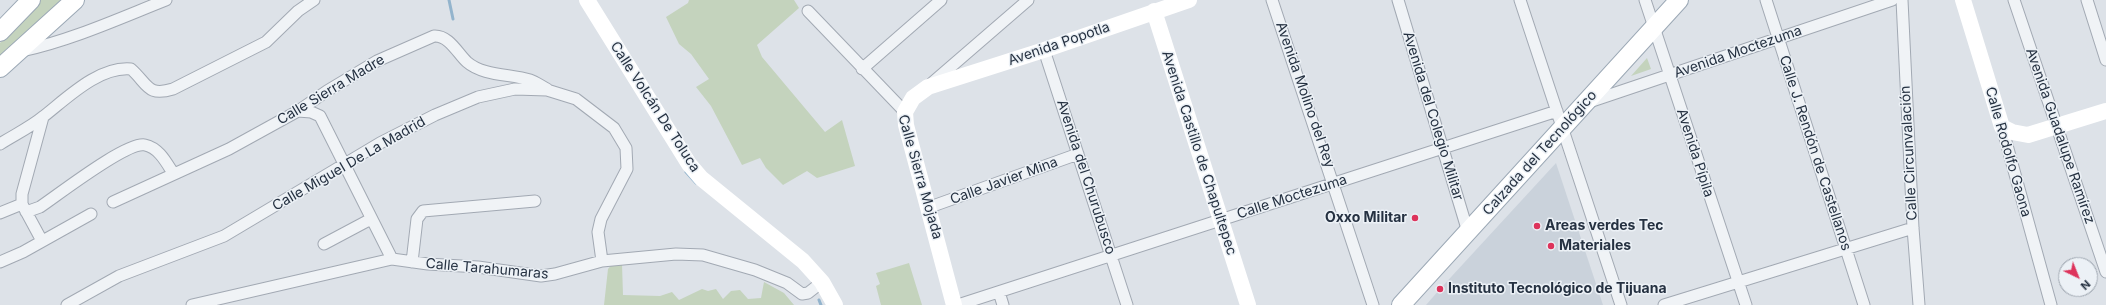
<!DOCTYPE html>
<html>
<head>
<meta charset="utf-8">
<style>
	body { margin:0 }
	#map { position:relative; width:2106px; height:305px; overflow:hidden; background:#dde2e8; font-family:Inter,sans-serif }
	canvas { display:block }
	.north { position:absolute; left:2058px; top:257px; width:40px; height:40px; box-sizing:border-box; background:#ecf1f6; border:1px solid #9ca4ae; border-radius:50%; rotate:137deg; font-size:11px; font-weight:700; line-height:16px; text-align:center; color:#253141 }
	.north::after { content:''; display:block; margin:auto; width:14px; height:18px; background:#dd335b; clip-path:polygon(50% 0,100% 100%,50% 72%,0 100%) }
</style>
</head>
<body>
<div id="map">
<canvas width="2106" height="305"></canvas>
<div class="north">N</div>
</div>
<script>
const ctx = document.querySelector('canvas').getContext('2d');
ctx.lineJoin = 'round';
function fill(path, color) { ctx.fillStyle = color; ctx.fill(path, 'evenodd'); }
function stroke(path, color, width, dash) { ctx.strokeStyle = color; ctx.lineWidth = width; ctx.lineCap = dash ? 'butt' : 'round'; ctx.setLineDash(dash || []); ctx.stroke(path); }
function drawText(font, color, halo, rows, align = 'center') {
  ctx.font = font + ' Inter,sans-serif'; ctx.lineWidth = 3; ctx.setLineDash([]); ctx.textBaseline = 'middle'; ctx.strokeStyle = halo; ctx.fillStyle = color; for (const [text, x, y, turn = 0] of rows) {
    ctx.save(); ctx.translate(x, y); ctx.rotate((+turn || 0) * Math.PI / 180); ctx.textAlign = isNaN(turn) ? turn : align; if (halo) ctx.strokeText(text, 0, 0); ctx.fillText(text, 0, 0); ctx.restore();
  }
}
const built = new Path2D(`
	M1556,163L1603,305H1426L1440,289Z`);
const green = new Path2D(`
	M41,0H67L0,61V43Z
	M689,0H794L799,8L757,45L762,57L825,132L842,120L855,166L817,178L807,171L783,185L766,168L760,158L742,165L711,106L696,87L709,79L691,54L679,44L666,17L688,3Z
	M1647,58L1651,69L1631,76Z
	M613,263L622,264L623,295L660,296L672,292L679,300L702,289L708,291L716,289L723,299L731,291L740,290L748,299L761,298L764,282L784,293L794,305H604L608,269Z
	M909,263L922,305H881L876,286L880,284L876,273Z`);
const stream = new Path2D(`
	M449,0L453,19
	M686,172L696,183
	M819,300L821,305`);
const street = new Path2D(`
	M1272,0L1373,305
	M1398,0L1468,232
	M1520,0L1621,305
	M1645,0L1746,305
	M1766,0L1864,305
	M1902,0L1913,228L1919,305
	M2014,0L2106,272
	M2087,0L2106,60
	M808,11L905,112
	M1044,50L1127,305
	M22,51C72,40 118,19 166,0
	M862,69L941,0
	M932,83L1028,0
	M1589,102L1892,0
	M298,111L311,112L320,116L392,259
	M2002,127L2051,305
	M0,144C14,135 31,127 44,116C67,98 99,66 131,69C148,84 147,97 173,89L266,42L298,11L314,0
	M113,202L229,149L298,111L327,91L377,61L434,36C449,35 458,54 467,62C483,76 511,74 530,80C536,82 541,86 547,89
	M930,207L1078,154
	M26,212L40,207C58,195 127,141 145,145C159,148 166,162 173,173
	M0,213L22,204
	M42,241L22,204V194L43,117
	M324,244L371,219
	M0,262L23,252L91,214
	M412,262L417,219L423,211L535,201
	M999,292L1003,305
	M67,305L119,276L224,236L380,143L435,115L478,97L515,89L547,90L576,99L614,128L626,148L627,169L601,219L598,232L602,261
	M192,305L392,259L428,264L478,267L541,276L555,274L602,261L676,254L703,255L755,270L787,283L802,294L808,293L822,282
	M958,305L1557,111
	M1664,305L1913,228`);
const secondary = new Path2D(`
	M587,0L689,164L701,178L803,261L822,282L835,305
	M1963,0L2002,127L2012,132L2028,135L2106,111
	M1154,11L1248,305
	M954,305L906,125L905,112L913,98L928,87L1044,50L1189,0`);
const primary = new Path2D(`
	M0,32L31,0
	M0,68L75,0
	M1401,305L1679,0`);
const markers = [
	[1415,218,4,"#dd335b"],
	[1537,226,4,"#dd335b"],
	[1551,246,4,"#dd335b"],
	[1440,289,4,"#dd335b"]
];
const streetNames = [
	["Avenida Popotla",1059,44,-19],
	["Avenida Moctezuma",1738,52,-19],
	["Calle Sierra Madre",331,90,-31],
	["Avenida Molino del Rey",1305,95,71],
	["Calle Volcán De Toluca",655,107,57],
	["Avenida del Colegio Militar",1433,116,73],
	["Avenida Guadalupe Ramírez",2060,136,71],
	["Calle Rodolfo Gaona",2008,152,74],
	["Avenida Castillo de Chapultepec",1199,153,72],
	["Calzada del Tecnológico",1540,153,-48],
	["Avenida Pípila",1695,153,72],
	["Calle J. Rendón de Castellanos",1815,153,72],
	["Calle Circunvalación",1909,153,-93],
	["Calle Miguel De La Madrid",349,164,-30],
	["Calle Sierra Mojada",920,177,74],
	["Avenida del Churubusco",1086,177,72],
	["Calle Javier Mina",1004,181,-20],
	["Calle Moctezuma",1292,197,-18],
	["Calle Tarahumaras",487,269,5]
];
const poiNames = [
	["Oxxo Militar",1407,218,"right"],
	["Areas verdes Tec",1545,226],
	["Materiales",1559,246],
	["Instituto Tecnológico de Tijuana",1448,289]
];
fill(built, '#cad2db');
fill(green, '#c4d3bd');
stroke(stream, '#93b4cd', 3);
stroke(street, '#a2a9b3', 13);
stroke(primary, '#9ba8b5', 20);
stroke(street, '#f0f3f6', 11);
stroke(secondary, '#fff', 16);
stroke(primary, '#fff', 18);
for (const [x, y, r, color] of markers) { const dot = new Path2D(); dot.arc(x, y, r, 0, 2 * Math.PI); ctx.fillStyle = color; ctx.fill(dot); stroke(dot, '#ecf1f6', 1.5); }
drawText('14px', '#253141', '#ecf1f6', streetNames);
drawText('bold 14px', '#253141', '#ecf1f6', poiNames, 'left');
</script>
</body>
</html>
